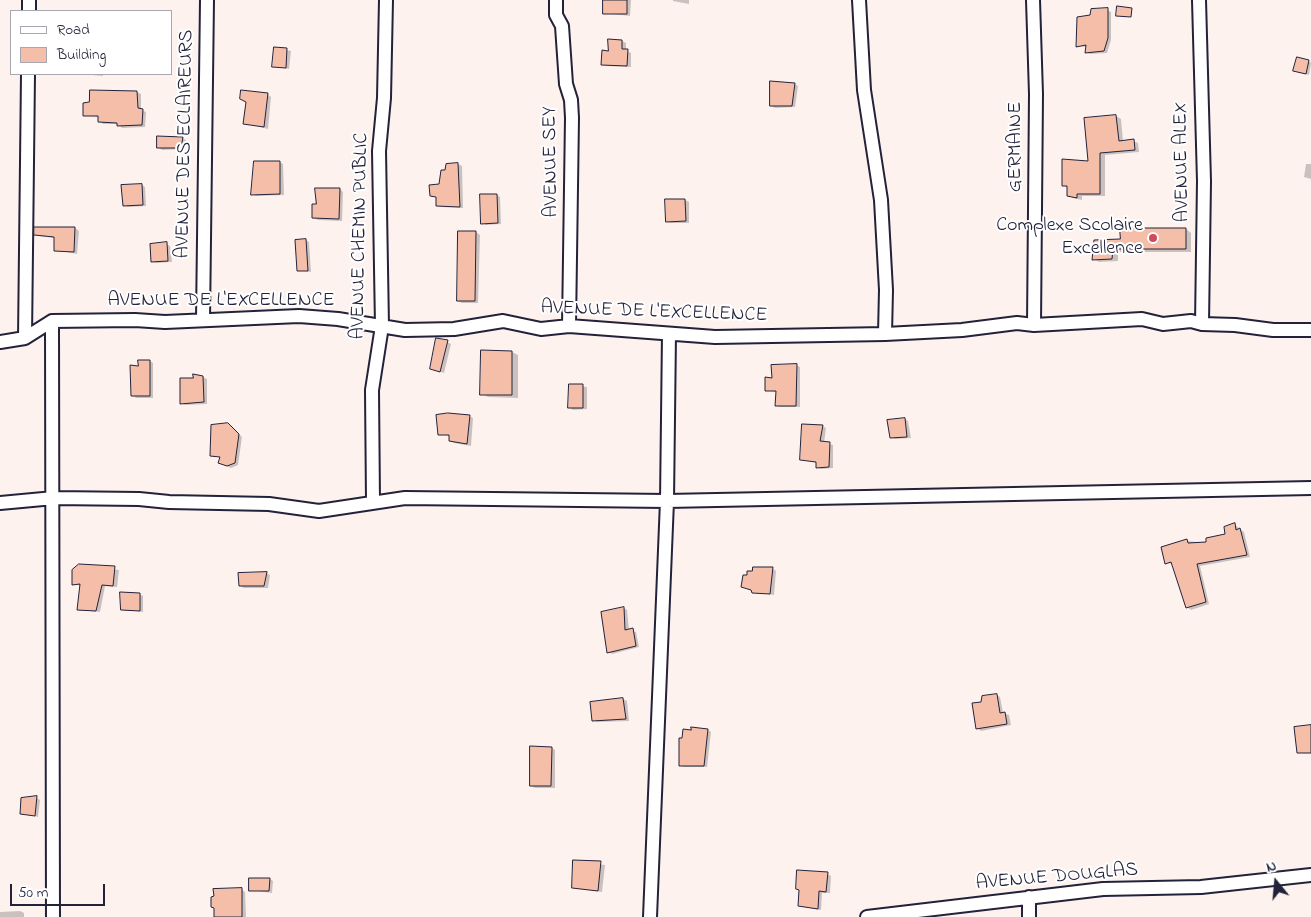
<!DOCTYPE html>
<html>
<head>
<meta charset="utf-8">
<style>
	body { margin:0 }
	#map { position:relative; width:1311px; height:917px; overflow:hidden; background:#fdf2ee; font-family:"Indie Flower",sans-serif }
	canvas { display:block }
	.legend { position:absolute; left:10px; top:10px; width:162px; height:65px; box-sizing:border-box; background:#fff; border:1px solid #a7a7b1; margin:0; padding:6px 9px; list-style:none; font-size:15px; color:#22223b }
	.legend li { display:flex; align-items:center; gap:10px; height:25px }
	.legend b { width:25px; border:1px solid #a7a7b1 }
	.north { position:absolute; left:1251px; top:857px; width:50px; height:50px; -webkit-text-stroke:4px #fff; paint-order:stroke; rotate:343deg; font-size:14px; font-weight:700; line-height:20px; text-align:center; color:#22223b }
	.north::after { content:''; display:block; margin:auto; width:18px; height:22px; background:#22223b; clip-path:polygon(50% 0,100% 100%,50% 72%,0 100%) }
	.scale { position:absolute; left:10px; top:884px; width:95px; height:22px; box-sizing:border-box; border:2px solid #22223b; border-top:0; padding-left:6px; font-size:15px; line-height:18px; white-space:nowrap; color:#22223b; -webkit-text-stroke:4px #fff; paint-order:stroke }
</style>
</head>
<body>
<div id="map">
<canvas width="1311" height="917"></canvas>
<ul class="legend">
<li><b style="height:6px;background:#fff"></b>Road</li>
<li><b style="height:14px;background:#f5bea9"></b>Building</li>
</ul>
<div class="north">N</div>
<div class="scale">50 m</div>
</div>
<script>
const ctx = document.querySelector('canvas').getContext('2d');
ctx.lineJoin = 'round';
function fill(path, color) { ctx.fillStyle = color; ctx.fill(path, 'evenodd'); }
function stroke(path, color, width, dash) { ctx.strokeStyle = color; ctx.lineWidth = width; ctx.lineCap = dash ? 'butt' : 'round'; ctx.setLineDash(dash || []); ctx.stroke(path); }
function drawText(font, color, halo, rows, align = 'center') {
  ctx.font = font + ' "Indie Flower",sans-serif'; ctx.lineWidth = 4; ctx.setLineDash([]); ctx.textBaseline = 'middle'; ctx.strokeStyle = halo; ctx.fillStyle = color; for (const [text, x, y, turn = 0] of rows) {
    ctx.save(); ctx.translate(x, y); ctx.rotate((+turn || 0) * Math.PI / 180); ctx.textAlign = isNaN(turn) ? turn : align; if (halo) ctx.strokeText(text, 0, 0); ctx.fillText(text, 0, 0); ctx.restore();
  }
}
const shadow = new Path2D(`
	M605,0H631L630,16L604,13Z
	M689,0V4L673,1V0Z
	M1107,10L1111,12V40L1107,53L1090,54L1086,52L1087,47L1078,46L1091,16Z
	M622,41L626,43V51L631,53V67L606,66L602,64L609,52Z
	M275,48L291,51L289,69L273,66Z
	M1308,61L1311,63L1309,75L1295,71Z
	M81,74H103V76Z
	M795,84L798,86L795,107L775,108L771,106Z
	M137,92L141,94V110L146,112L145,127L122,128L118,124H103L99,121V117L84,115Z
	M267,94L271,97L268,129L244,123Z
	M1116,116L1121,119L1123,141H1133L1138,143L1139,152L1105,155V196H1082V200L1073,198L1068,195V188L1063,185L1090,162L1086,119Z
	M182,138L186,140L184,149L162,150L158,147Z
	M279,162L283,164L284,195L256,196L253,194Z
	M458,164L462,166L463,208L441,207L437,205V198L431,195L440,185L446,171Z
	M1306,164H1311V179L1304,177Z
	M142,185L145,187L146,206L128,207L124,205Z
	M340,189L343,192L342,221L318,220L314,218Z
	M497,195L500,197L501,224L486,225L483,223Z
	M685,200L689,202V223H671L667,221Z
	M36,228H75L79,231L77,254L56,250L55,238L39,236L36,234Z
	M1186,229L1191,233V252H1118V261L1099,262L1094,259L1121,241Z
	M476,232L480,235L478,303H462L458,301Z
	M305,240L309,242L311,272L298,270Z
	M166,244L170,246L172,262L156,263L152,261Z
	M447,342L451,344L444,373L435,370Z
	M482,352H512L518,355V398L488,397L482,394Z
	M150,361L153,363V398H136L132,395L139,367Z
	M796,365L800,367V407H780L776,405L777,392L766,390L773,379Z
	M203,377L207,379V404L185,405L182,403L194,379Z
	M570,385L587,387V409L573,410L569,407Z
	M469,416L473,418L471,446L454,443L450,440V436L439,434Z
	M905,419L908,421L911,438L895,439L891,437Z
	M228,424L242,437L238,465L231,468L219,463L221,458L211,455Z
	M822,426L826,428L824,443L833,445V468L821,469L817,467V463L802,459Z
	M1235,525L1244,532L1250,557L1200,566L1209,604L1191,610L1187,607L1173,564L1166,563L1186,541L1207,543L1226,535Z
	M79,565L119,570L117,587L105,586L100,612L79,610L82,586L73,584Z
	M772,568L776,571L774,595L753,592Z
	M266,573L270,575L268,588H244L240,586Z
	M139,594L143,596V612L122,609Z
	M624,608L627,610L629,630L636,632L639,647L612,654L609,652Z
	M997,695L1000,697L1003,713L1009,715L1011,725L981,731L977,728L982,703Z
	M623,699L627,701L629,721L597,722L593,720Z
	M708,730L711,732L707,767H684L680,765Z
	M552,748L555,750V788H535L531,786Z
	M37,798L40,800L38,817L21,813Z
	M574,861L605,865L602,892L573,887Z
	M827,874L831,876L830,893H822L821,910L799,906Z
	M270,879L273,881L272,893L250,890Z
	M241,889L245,892L246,917H215Z
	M20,911L24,913V917H0V912Z`);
const building = new Path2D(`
	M603,0H627V14H603Z
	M1117,6L1132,8L1131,17L1116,16Z
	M1108,8V38L1104,51L1085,53L1086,45L1076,47L1077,17L1090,15L1091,9Z
	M608,39L622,40V49H628L627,66L601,65L602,50L608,51Z
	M274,47L287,48L286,68L272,67Z
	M1297,57L1309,60L1306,74L1293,71Z
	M770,81L795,83L792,106H770Z
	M90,90L137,91L138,108L143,109L142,125L117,126V123L98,122V116H83V103L89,102Z
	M241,90L268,93L264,127L243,124L246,102L240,99Z
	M1116,115L1119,141L1134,139L1135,150L1100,153V194H1077V198L1067,196V186H1062V159L1088,161L1084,118Z
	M157,136L183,137L181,148H157Z
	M254,161H280V194L251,195Z
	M458,163L460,207L436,206V197L430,196L429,185L439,184L441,170H445L446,164Z
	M142,184L143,205L123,206L121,185Z
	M315,188H340L339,219L312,218V204H316Z
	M480,194H497L498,223L481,224Z
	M665,199H685L686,221L666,222Z
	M34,227H75L74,252L54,251V237L34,235Z
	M1120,228H1186V249H1113L1112,259L1092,260L1094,240L1120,239Z
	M458,231H476L475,301H457Z
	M306,239L308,271H297L295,240Z
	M167,242L168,261L151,262L150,244Z
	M436,338L448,340L440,372L430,369Z
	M481,350L512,351V395H480Z
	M138,360H150V396H131L130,365L138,366Z
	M797,364L796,406H775L776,391H765V377L772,378L771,365Z
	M193,374L203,376L204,402L180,404V378H193Z
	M569,384H583V408H568Z
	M448,413L470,415L467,444L449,441V435H438L436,415Z
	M905,418L907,437L890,438L887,420Z
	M228,423L239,434L235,463L227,466L218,463L220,457L210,456L211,425Z
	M802,424L823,425L820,441L830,442L829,467L816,468V462L800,460Z
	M1235,523L1236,530L1240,528L1247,555L1197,564L1206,602L1186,608L1171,562L1165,564L1161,547L1187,539L1188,543L1206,542V538L1225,534L1224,527Z
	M79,564L115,566L113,586L102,585L96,611L77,610L80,584L72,585V570Z
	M753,567H773L770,594L752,593L751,590L741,587L743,575H747V571H752Z
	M267,572L264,586H239L238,573Z
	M120,592L140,593V611L121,610Z
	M624,607L625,630L633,628L636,646L607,653L601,612Z
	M997,694L1000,713L1005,712L1007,724L976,729L972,703L981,702L982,696Z
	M623,698L626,719L592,721L590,702Z
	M1311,725V753H1297L1294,727Z
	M691,727L708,729L704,766H679V738H682L683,729L691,730Z
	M530,746L552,747L551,786H530Z
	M37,796L35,816L20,814L21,798Z
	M573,860L601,861L598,891L572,888Z
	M797,870L828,872L826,892L819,891L818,909L798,906L799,890L796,889Z
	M249,878H270L269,891H249Z
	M242,888V917H214V908L211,907V897L214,896L213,889Z`);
const minor = new Path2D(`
	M556,0V15L562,26L566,84L571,100L572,118L569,326
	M859,0L864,90L881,200L886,290L885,334
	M1033,0L1036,94L1034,325
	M1199,0L1204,181L1202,324
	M29,11V0
	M203,319L207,0
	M52,321L53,917
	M25,338L28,74
	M0,342L25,338L52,321L135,320L165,322L299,316L338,319L405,330L454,329L503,321L541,329L569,326L715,337L885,334L962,330L1017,323L1034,325L1142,319L1163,324L1191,321L1202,324L1235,325L1273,330H1311
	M373,502L372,390L382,326L379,151L384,98L386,0
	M0,503L54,498L139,499L169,502L269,504L319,511L405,498L667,501L1311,488
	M650,917L667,501L669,334
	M867,917L1103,889L1201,887L1311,875
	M1029,917V897`);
const markers = [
	[1153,238,5,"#d1495b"]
];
const streetNames = [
	["AVENUE DES ECLAIREURS",186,144,-89],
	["GERMAINE",1017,147,-90],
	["AVENUE SEY",552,162,-91],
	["AVENUE ALEX",1183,162,-91],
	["AVENUE CHEMIN PUBLIC",361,236,-89],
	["AVENUE DE L'EXCELLENCE",221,302],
	["AVENUE DE L'EXCELLENCE",654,313,2],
	["AVENUE DOUGLAS",1057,878,-5]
];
const poiNames = [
	["Complexe Scolaire",1143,227],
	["Excellence",1143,250]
];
fill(shadow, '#0003');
fill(building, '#f5bea9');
stroke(building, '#22223b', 1);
stroke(minor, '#22223b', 16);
stroke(minor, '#fff', 12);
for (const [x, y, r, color] of markers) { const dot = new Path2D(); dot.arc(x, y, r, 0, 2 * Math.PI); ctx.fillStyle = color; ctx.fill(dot); stroke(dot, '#fff', 2); }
drawText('20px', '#22223b', '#fff', streetNames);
drawText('20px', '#22223b', '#fff', poiNames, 'right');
</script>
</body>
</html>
